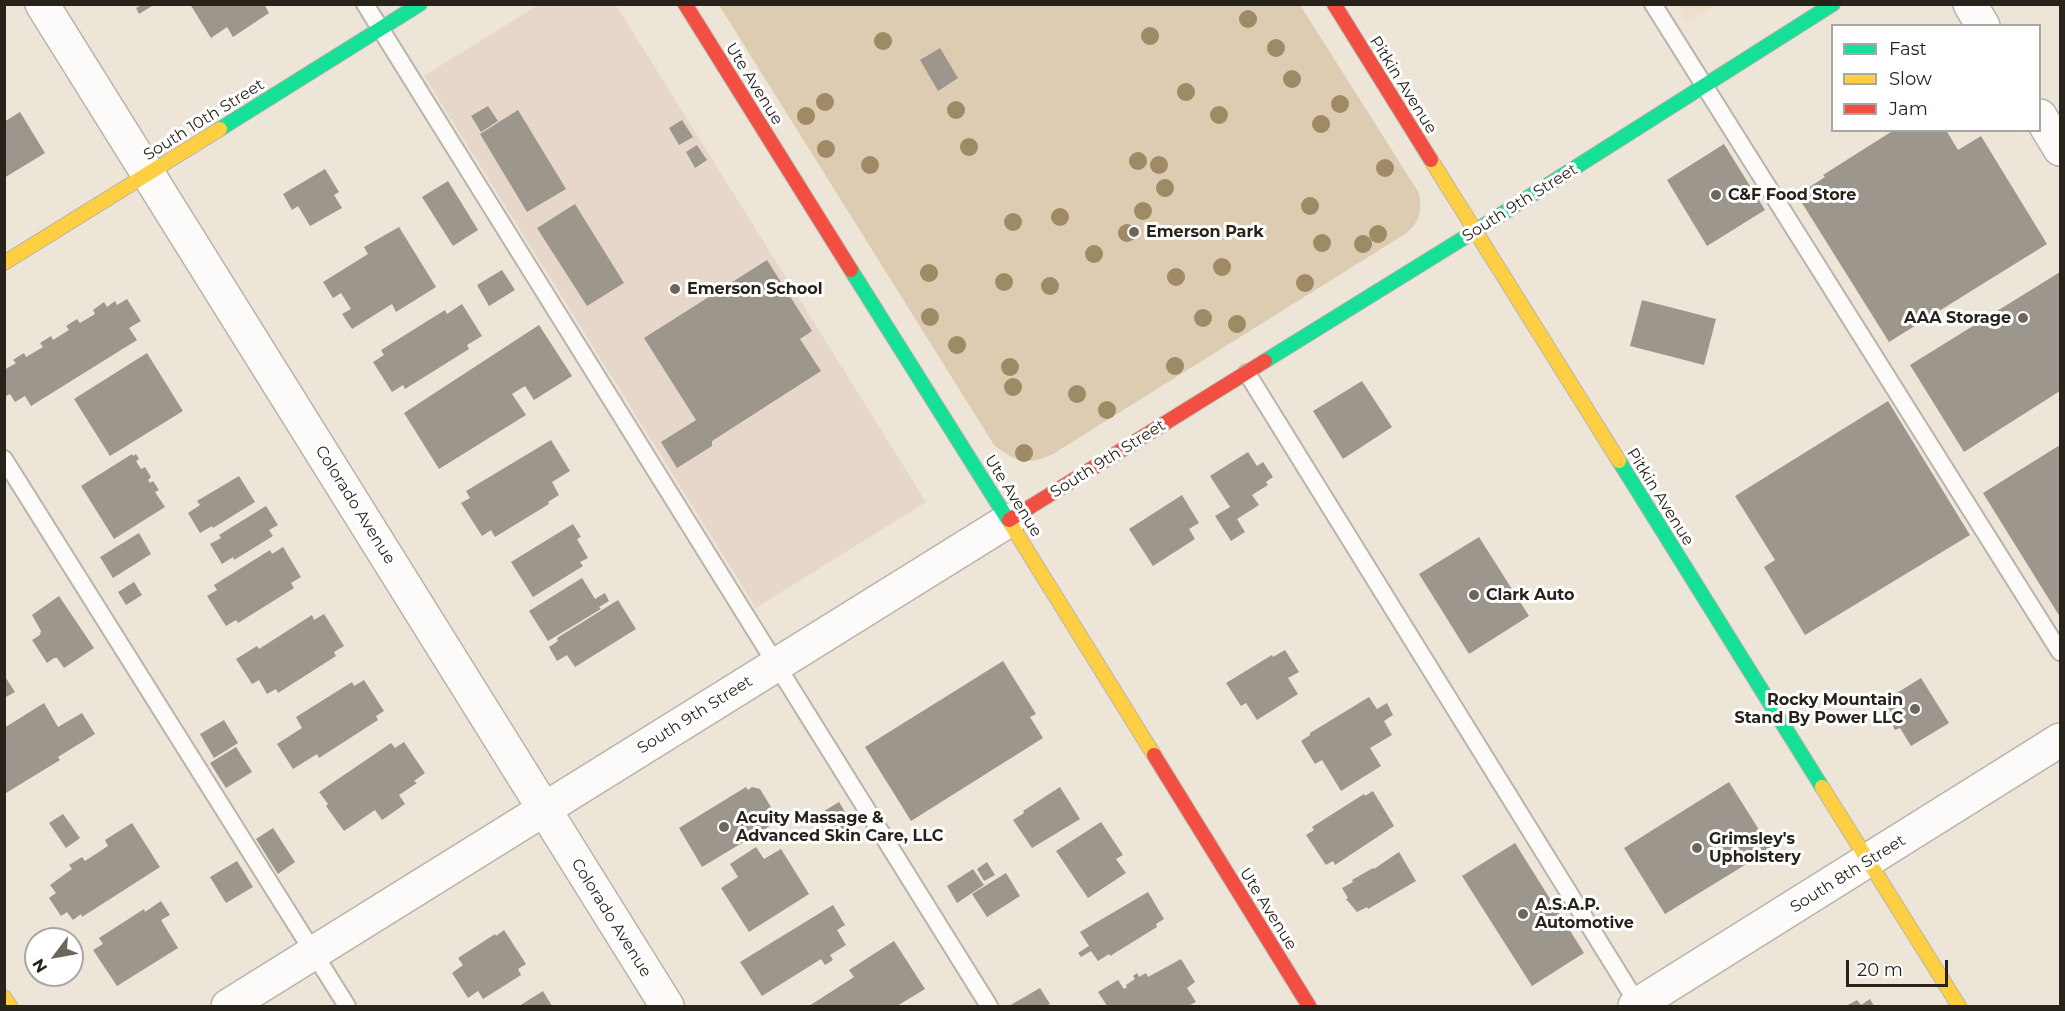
<!DOCTYPE html>
<html>
<head>
<meta charset="utf-8">
<style>
	body { margin:0 }
	#map { position:relative; width:2065px; height:1011px; overflow:hidden; background:#ede5d8; font-family:Montserrat,sans-serif }
	canvas { display:block }
	.frame { position:absolute; inset:0; border:6px solid #27221a; pointer-events:none }
	.legend { position:absolute; left:1831px; top:24px; width:210px; height:108px; box-sizing:border-box; background:#fff; border:2px solid #a9a7a3; margin:0; padding:8px 10px; list-style:none; font-size:18px; color:#27221a }
	.legend li { display:flex; align-items:center; gap:12px; height:30px }
	.legend b { width:30px; border:2px solid #a9a7a3 }
	.north { position:absolute; left:24px; top:927px; width:60px; height:60px; box-sizing:border-box; background:#fff; border:2px solid #a9a7a3; border-radius:50%; rotate:238deg; font-size:16px; font-weight:700; line-height:24px; text-align:center; color:#27221a }
	.north::after { content:''; display:block; margin:auto; width:21px; height:27px; background:#6c665c; clip-path:polygon(50% 0,100% 100%,50% 72%,0 100%) }
	.scale { position:absolute; left:1846px; top:960px; width:102px; height:27px; box-sizing:border-box; border:3px solid #27221a; border-top:0; padding-left:8px; font-size:18px; line-height:21px; white-space:nowrap; color:#27221a; -webkit-text-stroke:4px #fff; paint-order:stroke }
</style>
</head>
<body>
<div id="map">
<canvas width="2065" height="1011"></canvas>
<div class="frame"></div>
<ul class="legend">
<li><b style="height:8px;background:#16e098"></b>Fast</li>
<li><b style="height:8px;background:#ffcf43"></b>Slow</li>
<li><b style="height:8px;background:#f24e42"></b>Jam</li>
</ul>
<div class="north">N</div>
<div class="scale">20 m</div>
</div>
<script>
const ctx = document.querySelector('canvas').getContext('2d');
ctx.lineJoin = 'round';
function fill(path, color) { ctx.fillStyle = color; ctx.fill(path, 'evenodd'); }
function stroke(path, color, width, dash) { ctx.strokeStyle = color; ctx.lineWidth = width; ctx.lineCap = dash ? 'butt' : 'round'; ctx.setLineDash(dash || []); ctx.stroke(path); }
function drawText(font, color, halo, rows, align = 'center') {
  ctx.font = font + ' Montserrat,sans-serif'; ctx.lineWidth = 6; ctx.setLineDash([]); ctx.textBaseline = 'middle'; ctx.strokeStyle = halo; ctx.fillStyle = color; for (const [text, x, y, turn = 0] of rows) {
    ctx.save(); ctx.translate(x, y); ctx.rotate((+turn || 0) * Math.PI / 180); ctx.textAlign = isNaN(turn) ? turn : align; if (halo) ctx.strokeText(text, 0, 0); ctx.fillText(text, 0, 0); ctx.restore();
  }
}
const built = new Path2D(`
	M1676,5H1716L1687,22Z`);
const education = new Path2D(`
	M538,5H616L926,502L756,608L424,76Z`);
const green = new Path2D(`
	M719,5H1300L1419,193C1422,211 1420,222 1405,234L1053,454C1028,466 1015,462 994,445Z`);
const building = new Path2D(`
	M139,4H155L139,14L136,8L140,6Z
	M190,4H264L269,13L233,37L227,27L211,38Z
	M940,48L958,78L938,91L920,60Z
	M488,106L498,121L481,132L471,116Z
	M518,110L566,189L527,212L480,134Z
	M20,112L45,153L4,178V122Z
	M682,120L693,137L679,145L669,128Z
	M1894,130H1946L1958,150L1981,136L2047,244L1889,342L1797,195L1825,177L1823,175Z
	M1724,144L1765,210L1707,246L1667,180Z
	M697,145L707,160L695,168L686,152Z
	M325,169L339,192L334,195L342,208L310,226L298,206L292,210L283,194Z
	M448,181L478,230L453,246L422,197Z
	M575,204L624,283L587,306L537,228Z
	M399,227L436,287L396,312L392,304L352,329L342,314L351,309L341,293L333,298L323,282L368,254L364,247Z
	M767,260L812,331L800,339L821,371L712,441V446L677,468L661,442L696,420L644,338Z
	M502,270L515,290L489,306L477,285Z
	M2060,272V391L1964,452L1910,365Z
	M127,299L141,321L129,328L137,340L31,406L25,396L15,402L10,394L4,397V370L16,363L13,360L24,353L26,357L43,347L40,343L51,336L53,340L69,330L66,326L77,319L80,323L95,314L93,310L104,302L107,307L115,301L117,305Z
	M1642,300L1716,319L1704,365L1630,346Z
	M462,304L482,336L467,345L469,349L405,389L403,385L392,392L373,362L384,355L381,350L445,310L447,314Z
	M539,325L572,376L534,400L525,386L512,394L526,415L439,469L404,413Z
	M147,353L183,411L110,456L74,399Z
	M1362,381L1392,427L1343,459L1313,411Z
	M1888,401L1970,535L1805,635L1764,567L1775,560L1735,496Z
	M551,440L570,471L552,482L559,495L548,502L549,504L495,537L491,530L482,536L461,503L470,498L466,491Z
	M2060,445V617L1983,493Z
	M1248,452L1257,466L1263,462L1273,477L1266,482L1268,485L1252,495L1259,505L1237,519L1245,532L1231,541L1215,516L1230,507L1210,476Z
	M132,454L133,456L136,454L139,459L136,461L141,469L145,467L151,477L148,480L150,483L153,481L159,490L155,492L165,507L114,539L81,486Z
	M239,476L255,502L213,528L212,526L200,533L188,513L200,505L197,501Z
	M1182,495L1199,523L1189,529L1195,539L1153,566L1129,529Z
	M266,506L278,525L269,530L273,536L234,560L233,557L222,564L210,544L221,538L219,535Z
	M573,524L581,537L577,539L588,558L580,562L583,566L533,597L511,562Z
	M139,533L151,554L113,578L100,557Z
	M1479,537L1529,616L1469,654L1419,574Z
	M283,547L301,577L291,583L294,588L238,623L236,620L226,626L207,596L217,590L214,585L270,550L272,554Z
	M582,578L595,599L605,593L609,601L599,607L601,609L548,641L529,611Z
	M134,582L142,595L126,605L118,592Z
	M59,596L94,648L64,668L57,658H54L47,663L32,640L40,635L41,631L32,615Z
	M618,600L636,629L575,667L567,655L557,661L549,647L558,641L557,638Z
	M324,614L344,646L334,652L336,656L278,693L276,689L267,694L259,680L252,684L236,659L257,646L259,649L312,615L314,620Z
	M1285,650L1299,672L1288,678L1298,694L1257,720L1246,703L1241,706L1226,683L1272,655L1273,657Z
	M1003,661L1036,714L1030,717L1043,738L911,821L865,747Z
	M4,675L15,692L4,698Z
	M1921,678L1949,723L1911,746L1900,728L1895,730L1890,721L1894,718L1884,701Z
	M364,680L384,711L376,716L378,720L319,758L317,754L293,769L277,744L302,728L296,717L352,682L354,686Z
	M1369,697L1377,709L1387,703L1393,715L1384,721L1392,735L1370,748L1381,766L1341,791L1322,760L1315,764L1301,741L1310,735V733Z
	M44,703L58,727L82,713L95,734L58,757L60,760L6,793L4,790V728Z
	M224,720L238,743L214,758L200,734Z
	M404,742L425,773L414,781L417,783L399,795L405,804L382,820L375,810L344,831L326,806L328,804L319,792L391,743L395,748Z
	M236,747L252,772L226,788L210,763Z
	M1729,782L1771,849L1665,914L1624,848Z
	M746,787L748,790L752,787L760,789L774,812L771,820L768,822L770,826L702,867L679,828Z
	M1060,787L1080,819L1032,848L1013,820L1024,813L1023,811Z
	M1373,791L1394,826L1335,865L1333,861L1326,865L1306,835L1314,830L1312,827L1364,794L1365,796Z
	M839,802L853,825L836,836L821,813Z
	M63,814L80,838L66,848L49,823Z
	M1101,822L1123,855L1116,859L1126,873L1088,898L1056,851Z
	M132,823L160,867L82,917L81,914L73,920L67,912L61,916L49,898L56,893L50,885L72,869L69,865L82,857L85,861L108,846L105,840Z
	M273,828L295,862L278,874L256,839Z
	M1515,843L1584,953L1532,986L1462,876Z
	M756,847L764,859L781,849L809,894L749,932L721,888L738,877L730,864Z
	M1399,852L1416,881L1368,909L1367,907L1357,912L1346,899L1348,898L1342,888L1353,882L1352,880L1373,868L1374,869Z
	M237,861L253,887L226,903L210,877Z
	M987,862L995,875L984,881L977,869Z
	M973,869L984,885L957,903L947,886Z
	M1006,873L1020,896L987,917L972,894Z
	M1148,892L1164,919L1156,924L1157,927L1110,956L1109,954L1098,961L1091,951L1081,957L1078,953L1089,946L1080,932Z
	M161,901L170,915L161,920L178,948L117,986L93,950L103,944L99,938L144,909L145,912Z
	M833,905L845,925L837,930L846,945L830,955L833,960L825,965L821,959L762,996L740,962Z
	M504,930L526,964L518,969L521,975L483,999L478,991L468,998L452,973L463,965L458,958L495,934L496,936Z
	M894,941L925,989L897,1006H809L854,977L849,970Z
	M1181,959L1195,982L1187,988L1196,1002L1188,1006H1107L1098,992L1118,980L1124,989L1127,987L1126,985L1135,979L1133,976L1137,973L1139,977L1146,973L1148,977Z
	M1040,988L1050,1004L1046,1006H1009Z
	M543,991L552,1006H519Z
	M1870,999L1874,1006H1846L1857,1000L1861,1005Z`);
const lane = new Path2D(`
	M365,4L989,1006
	M1653,4L2060,652
	M1247,373L1639,1006
	M4,459L347,1006`);
const street = new Path2D(`
	M42,4L667,1006
	M1970,4L1983,26
	M2040,116L2060,149
	M228,1006L1009,520
	M1635,1006L2060,740`);
const fast = new Path2D(`
	M220,129L420,4
	M851,270L1010,523
	M1265,361L1475,231L1833,4
	M1619,461L1822,787`);
const slow = new Path2D(`
	M1431,160L1619,461
	M4,263L220,129
	M1010,523L1154,755
	M1822,787L1959,1006
	M4,997L10,1006`);
const jam = new Path2D(`
	M685,4L851,270
	M1334,4L1431,160
	M1009,520L1265,361
	M1154,755L1309,1006`);
const trees = [
	[1248,19],
	[1150,36],
	[883,41],
	[1276,48],
	[1292,79],
	[1186,92],
	[825,102],
	[1340,104],
	[956,110],
	[1219,115],
	[806,116],
	[1321,124],
	[969,147],
	[826,149],
	[1138,161],
	[870,165],
	[1159,165],
	[1385,168],
	[1165,188],
	[1310,206],
	[1143,211],
	[1060,217],
	[1013,222],
	[1127,233],
	[1378,234],
	[1322,243],
	[1363,244],
	[1094,254],
	[1222,267],
	[929,273],
	[1176,277],
	[1004,282],
	[1305,283],
	[1050,286],
	[930,317],
	[1203,318],
	[1237,324],
	[957,345],
	[1175,366],
	[1010,367],
	[1013,387],
	[1077,394],
	[1107,410],
	[1024,453]
];
const markers = [
	[1716,195,6,"#6c665c"],
	[1134,232,6,"#6c665c"],
	[675,289,6,"#6c665c"],
	[2023,318,6,"#6c665c"],
	[1474,595,6,"#6c665c"],
	[1915,709,6,"#6c665c"],
	[724,827,6,"#6c665c"],
	[1697,848,6,"#6c665c"],
	[1523,914,6,"#6c665c"]
];
const streetNames = [
	["Ute Avenue",754,84,58],
	["Pitkin Avenue",1403,85,58],
	["South 10th Street",204,120,-32],
	["South 9th Street",1520,203,-32],
	["South 9th Street",1108,459,-32],
	["Ute Avenue",1013,496,58],
	["Pitkin Avenue",1660,497,58],
	["Colorado Avenue",355,505,58],
	["South 9th Street",695,715,-32],
	["South 8th Street",1848,874,-32],
	["Ute Avenue",1268,909,58],
	["Colorado Avenue",611,918,58]
];
const poiNames = [
	["C&F Food Store",1728,195],
	["Emerson Park",1146,232],
	["Emerson School",687,289],
	["AAA Storage",2011,318,"right"],
	["Clark Auto",1486,595],
	["Rocky Mountain",1903,700,"right"],
	["Stand By Power LLC",1903,718,"right"],
	["Acuity Massage &",736,818],
	["Advanced Skin Care, LLC",736,836],
	["Grimsley's",1709,839],
	["Upholstery",1709,857],
	["A.S.A.P.",1535,905],
	["Automotive",1535,923]
];
fill(built, '#eddfc9');
fill(education, '#e6d7ca');
fill(green, '#ddccb2');
fill(building, '#9d968d');
stroke(lane, '#b9b3a9', 20);
stroke(street, '#b9b3a9', 36);
stroke(fast, '#b9b3a9', 16);
stroke(slow, '#b9b3a9', 16);
stroke(jam, '#b9b3a9', 16);
stroke(lane, '#fcfbf9', 16);
stroke(street, '#fcfbf9', 33);
stroke(fast, '#16e098', 14);
stroke(slow, '#ffcf43', 14);
stroke(jam, '#f24e42', 14);
ctx.fillStyle = '#9e8a64';
for (const [x, y] of trees) { ctx.beginPath(); ctx.arc(x, y, 9, 0, 2 * Math.PI); ctx.fill(); }
for (const [x, y, r, color] of markers) { const dot = new Path2D(); dot.arc(x, y, r, 0, 2 * Math.PI); ctx.fillStyle = color; ctx.fill(dot); stroke(dot, '#fff', 2); }
drawText('16px', '#27221a', '#fff', streetNames);
drawText('bold 16px', '#27221a', '#fff', poiNames, 'left');
</script>
</body>
</html>
